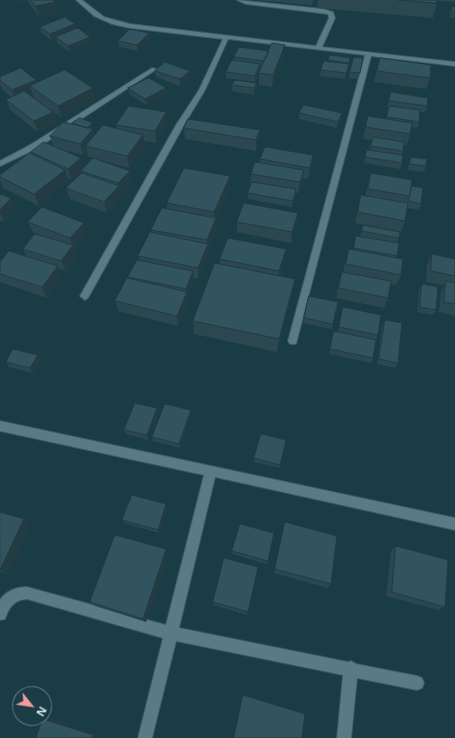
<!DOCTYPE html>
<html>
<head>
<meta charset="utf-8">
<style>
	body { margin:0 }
	#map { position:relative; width:455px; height:738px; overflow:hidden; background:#1a3c45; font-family:"Noto Sans",sans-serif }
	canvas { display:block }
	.north { position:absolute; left:12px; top:686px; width:40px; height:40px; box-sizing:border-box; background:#1a3c45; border:1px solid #648087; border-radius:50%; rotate:120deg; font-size:11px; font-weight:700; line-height:16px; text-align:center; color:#d2e5ea }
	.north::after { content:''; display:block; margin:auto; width:14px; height:18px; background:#f59b9d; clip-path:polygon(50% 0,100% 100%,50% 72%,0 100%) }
</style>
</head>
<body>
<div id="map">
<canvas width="455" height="738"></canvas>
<div class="north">N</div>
</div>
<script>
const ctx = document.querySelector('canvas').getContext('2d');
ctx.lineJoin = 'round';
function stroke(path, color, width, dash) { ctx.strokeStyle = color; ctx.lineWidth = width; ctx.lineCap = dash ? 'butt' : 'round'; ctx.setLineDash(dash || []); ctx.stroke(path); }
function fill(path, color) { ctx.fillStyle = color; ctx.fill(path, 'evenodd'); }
const minor = new Path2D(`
	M76,0H82L104,17L130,24L316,46L329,18L328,14L246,4L237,0L323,9L333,12L335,18L322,47L455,62V66L371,56L296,344H290L288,341L365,55L228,39L205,90L184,125L88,298L85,300L80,296L176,125L199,90L223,39L130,28L112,24L94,16Z
	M152,68L157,69L36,149L0,166V161L30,145Z
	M0,421L455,518V530L215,477L179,628L348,662L351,661L356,664L417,676L422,678L424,683L422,688L417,690L357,678L351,738H337L343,675L176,641L152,738H138L163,638L27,599C14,600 9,607 5,619L0,620V600C6,591 16,587 27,587L166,625L204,475L0,431Z`);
const wall = new Path2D(`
	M19,0H53L57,13L39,17L29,3L28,1L20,3Z
	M253,0H313L312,5Z
	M318,0H455V2L437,1V3L433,18L317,8Z
	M452,6L455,7V18H450V12Z
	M75,24L76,29L90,37L91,43L70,52L57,43L56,38L51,40L41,33L40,27Z
	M149,33L150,39L138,51L119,47L118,41Z
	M330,55L350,58L345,79L320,76L321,70L328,61Z
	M284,56L272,87L259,85V73L262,67H260V70L255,82L226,78V72L234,61V57Z
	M363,58L358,79L349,78L350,72Z
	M380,58L430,78L426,89L374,82Z
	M155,71H190L191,77L180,86L156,77Z
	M0,77L36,80L37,83L96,100L61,117L34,98L33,94L30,96L53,112L56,123L38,132L11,111L6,100L11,97L2,89L0,84Z
	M235,80L257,83L256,89L254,95L232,91V85Z
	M128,88H166L167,94L146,105L129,94Z
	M391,92L427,106L425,112H420L419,122L417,128L411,127L410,134L407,145H404L402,155V163L400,169L364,163L367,150H370L372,140L363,139L368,116L386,119L388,107H387Z
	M299,113L341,119L337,128L299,119Z
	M72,123H93L94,129L93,130L94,136L117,129L116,125L168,123L156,143L144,141L145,146L129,168L95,159L132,182L121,195V197L107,213L70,199L66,188L81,173V172L71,180L68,178L69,181L39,206L3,188L0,180V175L32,154L31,152L53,146L50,136L72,124ZM64,150L83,155L87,151L88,157L93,158L83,168Z
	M184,128L260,130L259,141L256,151L185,139Z
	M411,157L426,166L424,172L408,170L409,163Z
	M260,159L312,167L308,179L303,178L298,193H296L292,207L248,199V193L251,185H250L251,174L260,162Z
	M371,173L412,186L421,204L419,210L407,208L405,221L401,232L355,223L361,195L365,196Z
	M230,176V187L216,219L217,229L208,250V254L198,279L193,278L194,282L188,297V302L178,326L118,311L115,301L129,278L128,277L139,260L138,256L151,233V230L167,209V203Z
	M0,194L11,198L16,209L4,222L0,220Z
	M298,213L297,224L291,243L237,232V222Z
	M28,222L87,234L74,248L77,256L66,271L59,269L62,277L47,298L0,282V262L26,256L23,249L38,235L33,232Z
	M363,225L399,238L397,243V256L396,258L401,275L396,285L390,284L388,298L384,308L336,298L339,282L342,272H343L349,249L353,250L356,236H360Z
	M286,249L284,260L280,276L295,279L292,293L277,352L194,334L193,321L220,264V259Z
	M432,254L455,259V316L439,312L441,292L444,285L426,282L427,265Z
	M422,284L436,310L433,315L417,312L419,290Z
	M309,296L333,324L332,329L303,323Z
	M343,307L378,335L376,340L373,358L371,363L329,354L334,331L338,332Z
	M385,320L398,363L395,368L377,364L382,325Z
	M41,360L33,373L9,367L6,362Z
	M157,408L159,412L148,440L126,434L124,430Z
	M191,410V414L180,448L153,441L152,437Z
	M286,440L280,468L254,462V458Z
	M168,507L159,533L124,523L122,520Z
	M0,512L31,525L8,574L0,572Z
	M285,522L331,584L327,588L274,573L283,528Z
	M396,546L445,607L438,610L386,596L391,551Z
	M232,551L268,561L267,564L232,554Z
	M168,554L146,622L95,606L90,602Z
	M258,567L247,615L213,605V602Z
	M243,695L305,714L302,738H233Z`);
const shadedWall = new Path2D(`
	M20,0H28V1L20,3Z
	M55,2L57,13L39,17L36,6Z
	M75,24L76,30L56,37V38L51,40L50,34Z
	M149,33L150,39L138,51L137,45Z
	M90,37L91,43L70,52L68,46Z
	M285,45L284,56L272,87L273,75Z
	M260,64V70L255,82V76Z
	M190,71L191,77L180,86V79Z
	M36,80L40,91L30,86L33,94L16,101L12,90Z
	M257,83L256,89L254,95V88Z
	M93,88L96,100L61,117L58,106Z
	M166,88L167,94L146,105L145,99Z
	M53,112L56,123L38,132L34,121Z
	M166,112L168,123L156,143L155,131Z
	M342,113L341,119L337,128L338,122Z
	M93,123L94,129L93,130L96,141L86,146L87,151L83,155L80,144L85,129Z
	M260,130L259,141L256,151V140Z
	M143,135L145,146L129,168L127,156Z
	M313,155L312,167L308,179L310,168Z
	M81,158L84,169L81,171V172L71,180L68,169Z
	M65,170L69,181L39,206L34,194Z
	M304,170L302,181L298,193L300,182Z
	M130,171L132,182L121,195V197L107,213L104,202L119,186L118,183Z
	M230,176V187L216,219L217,229L208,250V254L198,279V268L207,245V240L215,222L214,212Z
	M296,189L295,195L292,207L293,201Z
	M11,198L16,209L4,222L0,212V210Z
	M298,213L297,224L291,243L292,232Z
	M0,221L2,226L0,229Z
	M84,223L87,234L74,248L77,256L66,271L61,261L73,246L70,238Z
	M286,249L284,260L278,281L279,271Z
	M58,266L62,277L47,298L42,287Z
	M193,271L194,282L188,297V302L178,326L177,316L186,294V289Z
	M295,279L292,293L277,352L279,339Z
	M38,355L41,360L33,373L30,368Z
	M157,408L159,412L148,440L147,435Z
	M191,410V414L180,448L179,444Z
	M166,504L168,507L159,533L158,530Z
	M24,519L31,525L8,574L0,570Z
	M166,549L168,554L146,622L143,619Z
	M51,718L98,734L97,738H92L43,719Z`);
const building = new Path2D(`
	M31,0H53L55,2L36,6Z
	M398,0H437V3Z
	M452,6L455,7V12H452Z
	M65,17L75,24L50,34L40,27Z
	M78,28L90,37L68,46L56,37Z
	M130,29L149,33L137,45L118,41Z
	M272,43L285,45L273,75L259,73Z
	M239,47L269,51L264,61L234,57Z
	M330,55L350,58L349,63L328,60Z
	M354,57L363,58L360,73L350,72Z
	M380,58L431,65L430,78L377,71Z
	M232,60L260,64L255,76L226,72Z
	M324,61L349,64L346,73L321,70Z
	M165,62L190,71L180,79L155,71Z
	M21,68L36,80L12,90L0,80V77Z
	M65,70L93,88L58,106L30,86Z
	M149,78L166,88L145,99L128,88Z
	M235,80L257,83L254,88L232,85Z
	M24,91L53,112L34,121L6,100Z
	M391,92L428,98L427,106L389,101Z
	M304,105L342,113L338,122L299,113Z
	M129,106L166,112L155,131L116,125Z
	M389,106L420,110L419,122L387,117Z
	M368,116L412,123L410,134L366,127Z
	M80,118L93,123L87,128L72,123Z
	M188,119L260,130L256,140L184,128Z
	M64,122L93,129L80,144L50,136Z
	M103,125L143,135L127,156L86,146Z
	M373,137L404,142L403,151L371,146Z
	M44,142L81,158L68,169L31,152Z
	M265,147L313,155L310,168L260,159Z
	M367,150L403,155L402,163L365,157Z
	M30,153L65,170L34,194L0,177V175Z
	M411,157L427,159L426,166L410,164Z
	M93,158L130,171L118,183L81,171Z
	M255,162L304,170L300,182L251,174Z
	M184,168L230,176L214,212L167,203Z
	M82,173L119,186L104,202L66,188Z
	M371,173L412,180L410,196L368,189Z
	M252,182L296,189L293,201L248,193Z
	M412,186L423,188L421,204L409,201Z
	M0,194L11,198L0,210Z
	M361,195L408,203L405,221L358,212Z
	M244,203L298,213L292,232L237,222Z
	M42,207L84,223L70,238L28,222Z
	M162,208L216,218L207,240L151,230Z
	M363,225L400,232L399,238L362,231Z
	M150,232L208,244L198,268L138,256Z
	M35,234L73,245L61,261L23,249Z
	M356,236L399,243L397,256L354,248Z
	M228,238L286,249L279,271L220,259Z
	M349,249L403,259L401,275L346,264Z
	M9,251L58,266L42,287L0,274V262Z
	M432,254L455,259V276L431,271Z
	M137,260L193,271L186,289L128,277Z
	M215,263L295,279L279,339L193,321Z
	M342,272L391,281L388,298L339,288Z
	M127,278L187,292L177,316L115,301Z
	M446,281L455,283V304L444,302Z
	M422,284L438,287L436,310L420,307Z
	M309,296L338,302L333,324L304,318Z
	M343,307L381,315L378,335L339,327Z
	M385,320L402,323L398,363L379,359Z
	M334,331L376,340L373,358L330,349Z
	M13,349L38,355L30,368L6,362Z
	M135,403L157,408L147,435L124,430Z
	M165,404L191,410L179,444L152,437Z
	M261,434L286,440L280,465L254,458Z
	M132,495L166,504L158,530L122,520Z
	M0,512L24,519L0,570Z
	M285,522L337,536L331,584L275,569Z
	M240,524L274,533L268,561L232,551Z
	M115,535L166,549L143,619L90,602Z
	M396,546L448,560L445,607L392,592Z
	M224,558L258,567L248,612L213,602Z
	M243,695L305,714L302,738H234Z
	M43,719L93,735L92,738H36Z`);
stroke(minor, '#3b5960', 2);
fill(minor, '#587b85');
fill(wall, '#2b4851');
fill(shadedWall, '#233b42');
fill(building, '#32545e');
stroke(building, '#233b42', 1);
</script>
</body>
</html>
